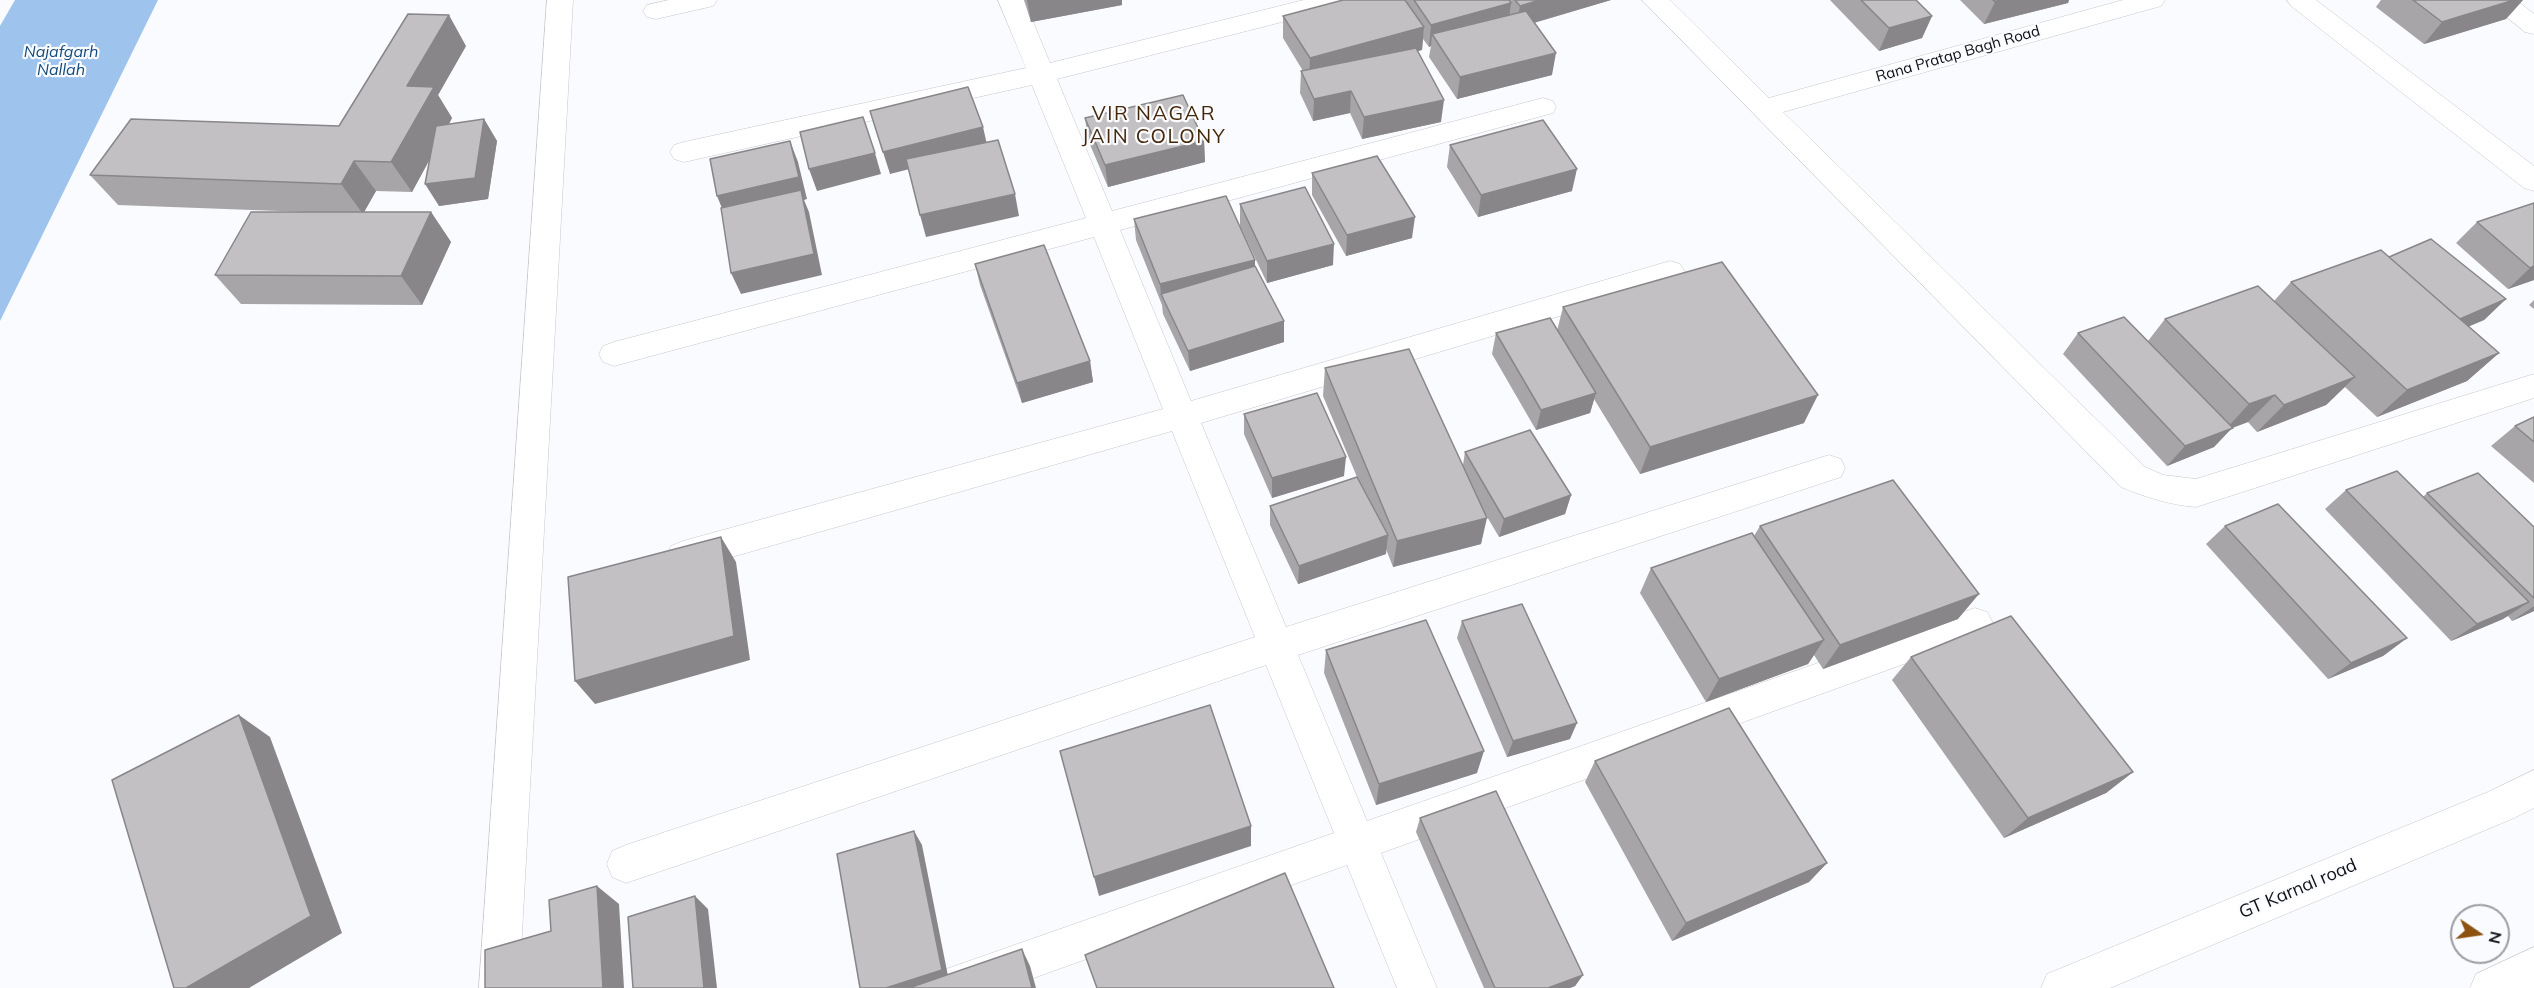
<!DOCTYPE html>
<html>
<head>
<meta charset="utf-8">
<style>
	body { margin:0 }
	#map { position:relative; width:2534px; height:988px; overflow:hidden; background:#fafbff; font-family:Mulish,sans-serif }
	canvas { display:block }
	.north { position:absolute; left:2450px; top:904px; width:60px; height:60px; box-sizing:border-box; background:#fafbff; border:2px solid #9c9da0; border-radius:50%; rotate:103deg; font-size:16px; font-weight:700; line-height:24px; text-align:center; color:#101112 }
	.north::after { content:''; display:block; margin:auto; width:21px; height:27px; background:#8d520f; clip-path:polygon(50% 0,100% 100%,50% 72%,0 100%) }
</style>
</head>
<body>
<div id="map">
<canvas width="2534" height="988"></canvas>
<div class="north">N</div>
</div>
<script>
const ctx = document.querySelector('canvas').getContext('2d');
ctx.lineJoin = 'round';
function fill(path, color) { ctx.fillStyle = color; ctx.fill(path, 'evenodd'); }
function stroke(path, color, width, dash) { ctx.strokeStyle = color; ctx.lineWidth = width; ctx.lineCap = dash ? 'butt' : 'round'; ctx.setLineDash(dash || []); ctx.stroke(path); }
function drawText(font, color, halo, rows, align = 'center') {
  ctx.font = font + ' Mulish,sans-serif'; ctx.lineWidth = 4.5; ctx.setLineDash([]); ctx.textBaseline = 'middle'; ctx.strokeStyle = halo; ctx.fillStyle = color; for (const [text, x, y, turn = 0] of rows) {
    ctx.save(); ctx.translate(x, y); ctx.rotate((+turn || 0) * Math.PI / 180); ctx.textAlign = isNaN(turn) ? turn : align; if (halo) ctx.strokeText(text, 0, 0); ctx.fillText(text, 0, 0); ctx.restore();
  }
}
const water = new Path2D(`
	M15,0H158L0,321V26Z`);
const minor = new Path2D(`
	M547,0H573L519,988H479Z
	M669,0H717L713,6L656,19L647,17L643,11L647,5Z
	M998,0H1024L1050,63L1304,0H1349L1345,6L1057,79L1112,211L1543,98L1553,101L1556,107L1553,113L1120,230L1191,401L1670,261L1680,264L1685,272L1680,280L1201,423L1286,627L1829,455L1841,459L1845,468L1841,477L1298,655L1367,821L1975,608L1987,612L1993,623L1987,634L1381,853L1437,988H1397L1347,865L1006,988H929L935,974L949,968L1334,833L1266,665L626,883L612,877L607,864L612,851L626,845L1255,637L1172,431L683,571L671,566L666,556L671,546L683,541L1163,409L1094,237L614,366L603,362L599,354L603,346L614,342L1086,218L1032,85L684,162L674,159L670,152L674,145L684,142L1026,68Z
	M1642,0H1670L1769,98L2123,0H2165L2161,6L1783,112L2145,467L2163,475L2196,479L2534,374V398L2196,507C2170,505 2145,497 2121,487Z
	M2287,0H2316L2534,166V191L2524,188L2291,6Z
	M2486,0H2516L2534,14V34L2525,32Z`);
const secondary = new Path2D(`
	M2534,770V808L2514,818L2110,988H2041L2047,974L2488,792Z
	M2534,947V988H2470L2476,974Z`);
const wall = new Path2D(`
	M1024,0H1122V5L1031,22Z
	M1343,0H1611L1534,23L1552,75L1457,99L1429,57L1431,46L1429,47L1423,39L1422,50L1417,51L1441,122L1362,139L1350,113L1313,121L1300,93L1301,71H1303L1283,38V16Z
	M1830,0H1916L1932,16L1922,38L1879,51Z
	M1960,0H2069L2068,3L1984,24Z
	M2381,0H2523L2506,19L2424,44L2376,7Z
	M466,46L438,95L452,118L449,124L484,119L497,141L488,199L439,206L430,159L412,192L376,191L364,212H431L451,242L422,305L241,304L215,275L306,212L118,205L90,175L339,126Z
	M1085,118L1204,141L1205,162L1108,187L1088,140Z
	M1450,145L1572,191L1478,217L1447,167Z
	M1312,173L1412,238L1346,256L1312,195Z
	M2534,203V280L2508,289L2456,243L2477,222Z
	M1240,204L1333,265L1267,283L1240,226Z
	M1134,219L1255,266L1284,342L1190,371L1163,314L1162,305L1136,240Z
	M2389,257L2506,299L2484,320L2468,326L2499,353L2467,381L2377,417L2345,387L2326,405L2257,432L2248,422L2232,428L2214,447L2167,466L2063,354L2078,333L2148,341L2165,319L2274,301L2291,282Z
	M975,264L1090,361L1093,382L1022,403L980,285Z
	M2534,300V309L2529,305Z
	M1563,307L1804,423L1640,474L1594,399L1590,413L1536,430L1492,354L1496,333L1557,331Z
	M1325,368L1463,465L1465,452L1571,495L1565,514L1499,537L1486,515L1481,544L1393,567L1386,549V554L1298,584L1270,525V506L1357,477L1323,396Z
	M1244,414L1344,476L1272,498L1244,434Z
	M2534,417V483L2491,446L2515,426Z
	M2346,490L2423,497L2427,493L2534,527V611L2512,621L2508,616L2503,619L2451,641L2325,509Z
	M1760,526L1958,619L1823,669L1814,655L1808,664L1706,702L1640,593L1651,568L1754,536Z
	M2225,526L2407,638L2383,656L2328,679L2206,544Z
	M1462,621L1570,739L1507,757L1457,638Z
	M1326,650L1477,773L1376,805L1324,673Z
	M1911,657L2133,772L2106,793L2004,838L1892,680Z
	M1595,761L1827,863L1809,882L1672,941L1585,782Z
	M1420,818L1583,975L1575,986L1570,988H1484L1416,832Z`);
const shadedWall = new Path2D(`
	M1027,0H1122V5L1031,22Z
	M1540,0H1611L1516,28L1520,6Z
	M2004,0H2069L2068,3L1984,24L1995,2Z
	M2514,0H2523L2506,19L2424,44L2442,22Z
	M1511,3L1508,26L1432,34L1431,46L1429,47L1431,25Z
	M449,15L466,46L438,95L452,118L412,192L391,162L407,86Z
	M1932,16L1922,38L1879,51L1889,28Z
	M1424,27L1422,50L1309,80L1310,58Z
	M1556,53L1552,75L1457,99L1460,77Z
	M1351,91L1350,113L1313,121L1314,99Z
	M1444,100L1441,122L1362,139L1364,117Z
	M484,119L497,141L488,199L439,206L425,184Z
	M983,127L988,149L890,174L883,152Z
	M790,141L798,162L807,199L804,200L809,212L822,275L741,294L731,273L726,218L717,196Z
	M1204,141L1205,162L1108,187L1105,165Z
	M875,153L881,174L817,191L809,169Z
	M354,161L376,191L363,214L341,184Z
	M1577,169L1572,191L1478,217L1481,195Z
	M1015,194L1019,216L926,237L920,215Z
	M431,212L451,242L422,305L401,276Z
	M1415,217L1412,238L1346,256L1347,235Z
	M1334,244L1333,265L1267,283V261Z
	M1255,260V281L1161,294L1162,305L1160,284Z
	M2534,266V280L2508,289L2530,268Z
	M2506,299L2484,320L2433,342L2455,321Z
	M1284,321V342L1190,371L1188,351Z
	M2499,353L2467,381L2377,417L2407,390Z
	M1090,361L1093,382L1022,403L1017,383Z
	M2355,377L2326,405L2257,432L2284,405Z
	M1596,393L1590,413L1536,430L1541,410Z
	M1818,395L1804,423L1640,474L1650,447Z
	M2275,395L2248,422L2232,428L2214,447L2167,466L2185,446L2224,431L2249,404Z
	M1346,457L1344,476L1272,498V478Z
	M1571,495L1565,514L1499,537L1504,519Z
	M1487,518L1481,544L1393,567L1397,541Z
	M1388,535L1386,554L1298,584L1299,566Z
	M721,537L736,562L750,660L595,704L575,681Z
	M1979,594L1958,619L1823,669L1840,645Z
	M2529,602L2503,619L2451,641L2477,624Z
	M2534,606V611L2512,621Z
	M2407,638L2383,656L2328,679L2351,663Z
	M1824,640L1808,664L1706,702L1719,679Z
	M239,715L270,737L342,933L249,988H186Z
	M1577,723L1570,739L1507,757L1513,741Z
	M1484,751L1477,773L1376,805L1379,784Z
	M2133,772L2106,793L2004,838L2028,818Z
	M1251,826V846L1099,896L1094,877Z
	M914,831L922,845L949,981L929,988H886Z
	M1827,863L1809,882L1672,941L1686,923Z
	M597,886L619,904L624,988H603Z
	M695,896L708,909L717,988H704Z
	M1022,949L1030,966L1036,988H1032Z
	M1583,975L1575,986L1570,988H1548Z`);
const building = new Path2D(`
	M1343,0H1405L1424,27L1310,58L1283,16Z
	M1414,0H1509L1511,3L1431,25Z
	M1515,0H1540L1520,6Z
	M1861,0H1916L1932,16L1889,28Z
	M1993,0H2004L1995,2Z
	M2413,0H2514L2442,22Z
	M1526,11L1556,53L1460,77L1432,34Z
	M408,14L449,15L407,86L434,87L391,162L354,161L341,184L90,175L131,119L339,126Z
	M1416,48L1444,100L1364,117L1351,91L1314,99L1301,71Z
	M968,87L983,127L883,152L870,111Z
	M1183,95L1204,141L1105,165L1085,118Z
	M863,117L875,153L809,169L800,132Z
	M484,119L475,178L425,184L436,126Z
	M1543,120L1577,169L1481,195L1450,145Z
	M998,140L1015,194L920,215L906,159Z
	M790,141L799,177L717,196L710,159Z
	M1377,156L1415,217L1347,235L1312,173Z
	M1305,187L1334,244L1267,261L1240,204Z
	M801,190L814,254L731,273L721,208Z
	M1226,196L1255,260L1160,284L1134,219Z
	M2534,203V266L2530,268L2477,222Z
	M251,212H431L401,276L215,275Z
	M2431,239L2506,299L2460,319L2389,257Z
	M1044,245L1090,361L1017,383L975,264Z
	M2381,250L2499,353L2407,390L2291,282Z
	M1722,262L1818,395L1650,447L1563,307Z
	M1255,266L1284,321L1188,351L1161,294Z
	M2258,286L2355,377L2284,405L2275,395L2249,404L2165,319Z
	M2124,317L2233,428L2185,446L2078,333Z
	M1550,318L1596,393L1541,410L1496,333Z
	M1409,349L1487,518L1397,541L1325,368Z
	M1317,393L1346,457L1272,478L1244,414Z
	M2534,417V442L2515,426Z
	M1530,430L1571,495L1504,519L1465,452Z
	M2397,471L2529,602L2477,624L2346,490Z
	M2478,473L2534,527V598L2427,493Z
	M1357,477L1388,535L1299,566L1270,506Z
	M1893,480L1979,594L1840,645L1760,526Z
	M2278,504L2407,638L2351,663L2225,526Z
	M1752,533L1824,640L1719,679L1651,568Z
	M721,537L734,636L575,681L568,577Z
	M1522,604L1577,723L1513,741L1462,621Z
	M2011,616L2133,772L2028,818L1911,657Z
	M1426,620L1484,751L1379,784L1326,650Z
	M1210,705L1251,826L1094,877L1060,751Z
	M1729,708L1827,863L1686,923L1595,761Z
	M239,715L311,916L186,988H174L112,780Z
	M1496,791L1583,975L1548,988H1495L1420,818Z
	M914,831L942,970L886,988H860L837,854Z
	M1285,873L1334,988H1097L1085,955Z
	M597,886L603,988H485V950L551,931L549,900Z
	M695,896L704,988H633L628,917Z
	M1022,949L1032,988H909Z`);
const farStreetnames = [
	["Rana Pratap Bagh Road",1958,54,-16]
];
const farWaternames = [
	["Najafgarh",61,52],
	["Nallah",61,70]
];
const streetNames = [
	["GT Karnal road",2298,889,-23]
];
const neighbourhoodNames = [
	["VIR NAGAR",1154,114],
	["JAIN COLONY",1154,137]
];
fill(water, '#9ec3ec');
stroke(minor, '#c6c7cc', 1);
stroke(secondary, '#c6c7cc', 1);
fill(minor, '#fff');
fill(secondary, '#fff');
fill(wall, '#a8a5a8');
fill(shadedWall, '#888688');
fill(building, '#c3c0c3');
stroke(building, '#888688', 1.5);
drawText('15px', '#101112', '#fafbff', farStreetnames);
drawText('italic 16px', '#134a7b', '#fafbff', farWaternames);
drawText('18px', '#101112', '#fafbff', streetNames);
ctx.letterSpacing = '1.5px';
drawText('20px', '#45280b', '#fafbff', neighbourhoodNames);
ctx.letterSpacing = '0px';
</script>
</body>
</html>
